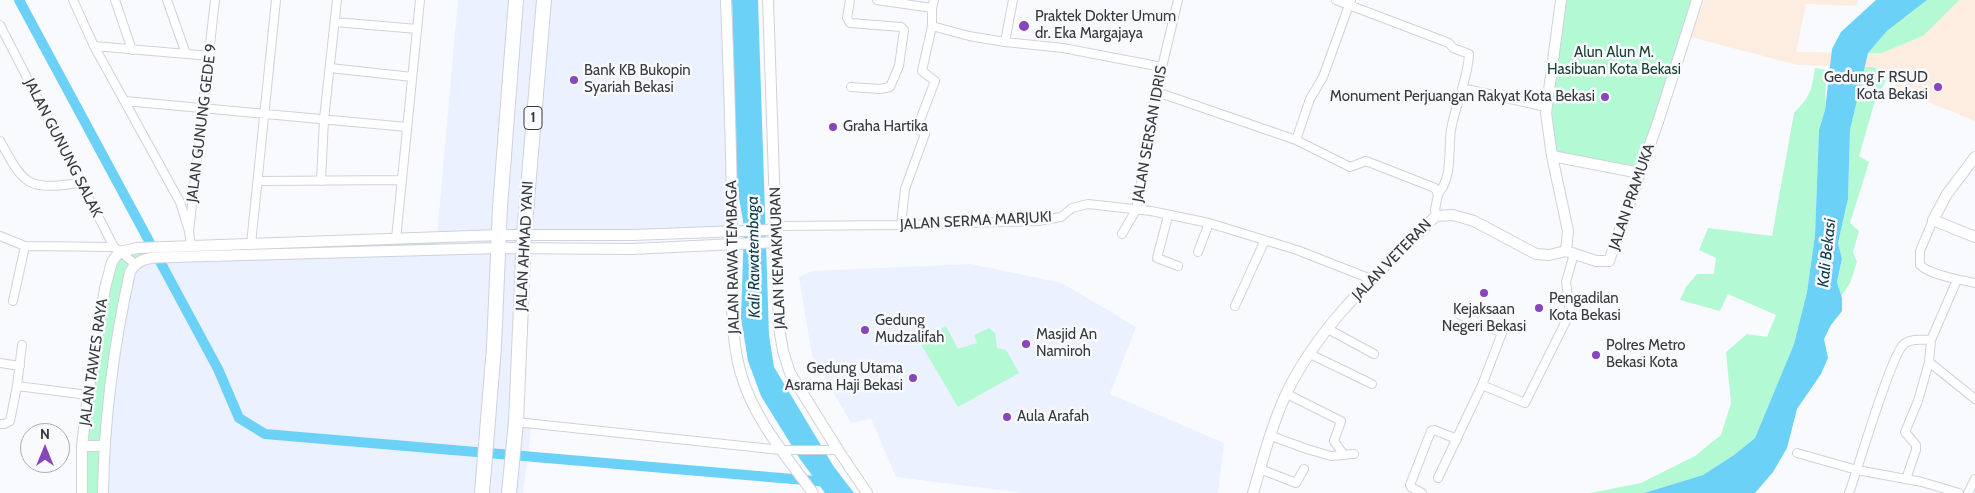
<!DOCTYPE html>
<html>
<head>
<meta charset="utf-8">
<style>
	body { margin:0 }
	#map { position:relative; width:1975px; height:493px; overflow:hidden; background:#f8fafe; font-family:Cabin,sans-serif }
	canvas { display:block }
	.north { position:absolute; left:20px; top:423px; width:50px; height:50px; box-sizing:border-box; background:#f8fafe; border:1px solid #abadb1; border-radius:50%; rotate:0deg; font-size:14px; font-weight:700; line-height:20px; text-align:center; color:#38393d }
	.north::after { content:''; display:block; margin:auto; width:18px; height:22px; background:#8746ba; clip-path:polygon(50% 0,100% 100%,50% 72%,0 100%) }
</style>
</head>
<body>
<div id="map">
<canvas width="1975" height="493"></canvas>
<div class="north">N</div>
</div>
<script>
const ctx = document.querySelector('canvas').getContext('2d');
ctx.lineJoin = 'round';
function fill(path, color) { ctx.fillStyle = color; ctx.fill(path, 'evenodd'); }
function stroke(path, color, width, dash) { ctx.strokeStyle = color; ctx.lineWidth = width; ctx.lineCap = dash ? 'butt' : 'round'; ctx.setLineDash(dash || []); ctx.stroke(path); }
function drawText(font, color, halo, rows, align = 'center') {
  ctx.font = font + ' Cabin,sans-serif'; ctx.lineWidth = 5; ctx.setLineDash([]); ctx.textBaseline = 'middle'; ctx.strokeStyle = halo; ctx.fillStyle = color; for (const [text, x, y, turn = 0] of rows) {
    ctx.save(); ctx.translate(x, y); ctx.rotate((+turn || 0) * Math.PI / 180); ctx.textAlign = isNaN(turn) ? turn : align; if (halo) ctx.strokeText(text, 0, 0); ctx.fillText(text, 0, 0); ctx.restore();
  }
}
const built = new Path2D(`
	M458,0H726L732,231L524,236L516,421L532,423L523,493H103L104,446L134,263L438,249V225Z
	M971,264L1062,283L1136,327L1110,394L1224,443L1218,493H1023L896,477L871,419L851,423L812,356L799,277L812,271Z`);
const medical = new Path2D(`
	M1704,0H1858L1856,6L1806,4L1796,52L1882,53L1923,36L1959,0H1975V121L1901,91L1875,67L1797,65L1691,37Z`);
const green = new Path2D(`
	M1561,0H1697L1640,173L1552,156L1546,113Z
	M1927,0H1959L1923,36L1882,53H1868L1887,31Z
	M1864,67H1875L1887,78L1874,104L1859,156L1869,162L1850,223L1859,231L1853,252L1857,262L1850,283L1841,296L1837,282L1842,259L1838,243L1848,199L1850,130Z
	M1815,68L1826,70L1825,110L1819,130L1815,235L1807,292L1794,344L1755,438L1734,455L1703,475L1644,493H1590L1641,483L1695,456L1721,435L1731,403L1726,352L1747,334L1767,337L1776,315L1728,294L1720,311L1680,300L1686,287L1697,274H1714L1716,258L1699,250L1708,228L1772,236L1794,113C1810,97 1812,90 1815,68Z
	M438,237V249L134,263L115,353L103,493H82L105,288L119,252Z
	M946,326L958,349L977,343L974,335L989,328L995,333L997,348L1006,350L1019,373L958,407L919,341Z`);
const water = new Path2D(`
	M732,0H758L769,335L774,367L834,467L854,493H825L800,459L761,396L748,361L741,318L744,227L737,186Z
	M1876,0H1927L1887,31L1868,53L1850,130L1848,199L1838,243L1842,259L1837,282L1842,298V311L1831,325L1824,339L1828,358L1821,374L1797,409L1787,448L1773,472L1755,493H1644L1703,475L1734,455L1755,438L1794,344L1807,292L1815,235L1819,130L1825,110L1832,49L1841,32Z`);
const canal = new Path2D(`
	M19,0L218,369L239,418L265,434L828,482`);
const minor = new Path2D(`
	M73,0L94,46L180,202L189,231
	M115,0L132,50
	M167,0L186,54
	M850,0L847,18L850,23L901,27L904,30L899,66L890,87L880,89L851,87
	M877,0L932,8L934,0
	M1351,0L1349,5L1449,43L1453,48L1469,54C1468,80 1455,105 1451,130C1448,150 1453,177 1438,194
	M335,22L417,29
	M0,25L114,247L134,263
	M932,26L969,36L1005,42L1063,48L1162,67
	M1005,42L1013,0
	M94,46L210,56
	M330,68L412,77
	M1462,88L1546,107
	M1157,92L1296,140L1350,167L1366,161L1435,188L1438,194L1435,210L1436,216
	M125,101L407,127
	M1296,140L1310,99L1323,77L1349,5L1336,0
	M0,141C25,187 28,190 81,183
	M258,181L402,180
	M321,181L324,119L337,0
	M1168,216L1157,258L1178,266
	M1933,220L1920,251V265C1930,275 1961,280 1975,283
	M901,225L905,189L925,134L917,128L935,81L922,71L932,26V8
	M777,226L901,225L1038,221L1061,217L1072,208L1088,204L1151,211L1209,223L1297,250L1371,279
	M1122,234L1136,210L1162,67L1178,0
	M0,236L25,246L114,247
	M396,239L420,0
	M251,244L276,0
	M191,246L189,231L215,0
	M1198,252L1209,223
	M1957,280L1931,340L1929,362L1975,399
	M13,301L25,246
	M1235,306L1265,240
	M1328,329L1374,354
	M22,345L17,386L88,395
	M1310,354L1372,384
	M0,363L20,366
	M1482,385L1525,403L1570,313L1566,282L1574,254
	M1287,394L1341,421L1334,441L1344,455
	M516,422L781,450H838
	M0,424H4L10,421L17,386
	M1271,436L1307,449L1331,456L1354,454
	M1797,453L1857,470L1922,482L1959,493
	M1260,469L1296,483L1304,469
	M1438,478L1482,385L1502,333L1460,315
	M1906,479L1916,450V445L1905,432L1918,401L1929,362
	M1422,493L1411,487L1410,485L1431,431L1434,430L1457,439
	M1849,493C1858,469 1891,354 1904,344C1912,338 1922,340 1931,340
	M1968,493L1975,479`);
const tertiary = new Path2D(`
	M726,0C729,77 732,154 732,231C733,276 728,330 741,374C754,419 786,456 813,493
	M768,0L779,327L783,351L790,373L838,450L867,493
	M1561,0L1546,113L1552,156L1568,231L1566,251
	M1552,156L1640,173
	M1975,157L1947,194L1933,220L1975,237
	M1566,251L1596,261H1609L1659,119L1697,0
	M82,446H104
	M82,493V446L88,395L105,288L112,262L119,252L137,248L499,235H633L768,230L777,226
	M103,493C104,419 114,344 130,272C139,255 155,258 172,257L499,248L632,249L777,242
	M1253,493C1263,459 1272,424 1287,392C1321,322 1382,269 1436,216L1453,215L1474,221L1536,254L1549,255L1566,251`);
const trunk = new Path2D(`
	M482,493L494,347L500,207L516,0
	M509,493L516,422L524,235L544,0`);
const markers = [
	[1024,26,6,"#8746ba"],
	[574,80,5,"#8746ba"],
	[1938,87,5,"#8746ba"],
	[1605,97,5,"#8746ba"],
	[833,127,5,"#8746ba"],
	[1484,293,5,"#8746ba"],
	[1539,308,5,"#8746ba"],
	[865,330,5,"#8746ba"],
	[1026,344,5,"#8746ba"],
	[1596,355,5,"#8746ba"],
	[913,378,5,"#8746ba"],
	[1007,417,5,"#8746ba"]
];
const shields = [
	[533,118,18]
];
const shieldNames = [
	["1",533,118]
];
const poiNames = [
	["Praktek Dokter Umum",1035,17],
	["dr. Eka Margajaya",1035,34],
	["Bank KB Bukopin",584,71],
	["Syariah Bekasi",584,88],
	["Gedung F RSUD",1928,78,"right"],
	["Kota Bekasi",1928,95,"right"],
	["Monument Perjuangan Rakyat Kota Bekasi",1595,97,"right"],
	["Graha Hartika",843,127],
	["Pengadilan",1549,299],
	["Kota Bekasi",1549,316],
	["Kejaksaan",1484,310,"center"],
	["Negeri Bekasi",1484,327,"center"],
	["Gedung",875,321],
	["Mudzalifah",875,338],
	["Masjid An",1036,335],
	["Namiroh",1036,352],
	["Polres Metro",1606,346],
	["Bekasi Kota",1606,363],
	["Gedung Utama",903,369,"right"],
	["Asrama Haji Bekasi",903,386,"right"],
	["Aula Arafah",1017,417]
];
const parkNames = [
	["Alun Alun M.",1614,53],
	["Hasibuan Kota Bekasi",1614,70]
];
const streetNames = [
	["JALAN GUNUNG GEDE 9",202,123,-83],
	["JALAN SERSAN IDRIS",1150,134,-80],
	["JALAN GUNUNG SALAK",63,148,63],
	["JALAN PRAMUKA",1632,197,-71],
	["JALAN SERMA MARJUKI",976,221,-3],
	["JALAN AHMAD YANI",525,246,-87],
	["JALAN RAWA TEMBAGA",733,257,-91],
	["JALAN KEMAKMURAN",778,258,-92],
	["JALAN VETERAN",1392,260,-46],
	["JALAN TAWES RAYA",94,362,-82]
];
const waterNames = [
	["Kali Bekasi",1827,253,-84],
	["Kali Rawatembaga",754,257,-91]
];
fill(built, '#ebf1fe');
fill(medical, '#fcede0');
fill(green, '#b2f9d4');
fill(water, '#6cd1f6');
stroke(canal, '#6cd1f6', 10);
stroke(minor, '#ced2db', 10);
stroke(tertiary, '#ced2db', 12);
stroke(trunk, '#ced2db', 16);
stroke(minor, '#fff', 8);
stroke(tertiary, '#fff', 10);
stroke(trunk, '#fff', 14);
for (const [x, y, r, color] of markers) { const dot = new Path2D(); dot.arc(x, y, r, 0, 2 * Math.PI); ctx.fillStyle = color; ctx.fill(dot); stroke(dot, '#f8fafe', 2); }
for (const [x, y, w] of shields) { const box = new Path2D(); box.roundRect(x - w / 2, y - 11.5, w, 23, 4); ctx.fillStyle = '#f8fafe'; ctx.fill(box); stroke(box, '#38393d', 1); }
drawText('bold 14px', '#38393d', null, shieldNames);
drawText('15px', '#38393d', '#f8fafe', poiNames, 'left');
drawText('15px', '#1a412f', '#f8fafe', parkNames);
drawText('15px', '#38393d', '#f8fafe', streetNames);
drawText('italic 16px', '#0c3b4a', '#f8fafe', waterNames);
</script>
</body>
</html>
